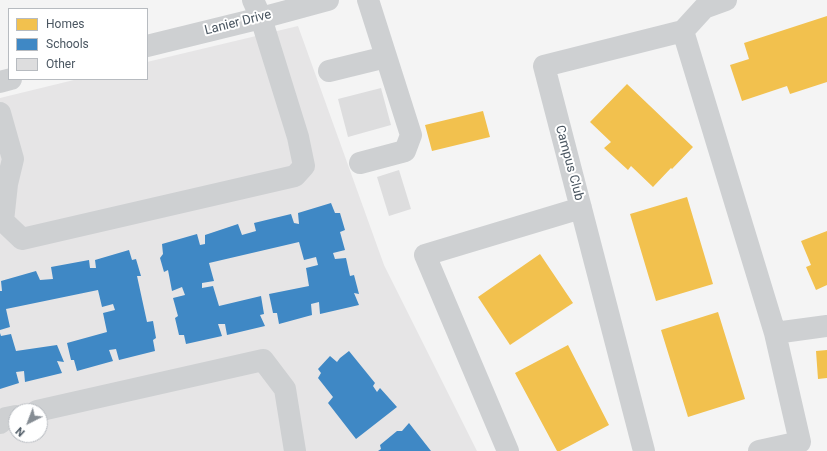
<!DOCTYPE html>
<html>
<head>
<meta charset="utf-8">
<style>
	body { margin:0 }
	#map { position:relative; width:827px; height:451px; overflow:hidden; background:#f4f4f4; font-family:Roboto,sans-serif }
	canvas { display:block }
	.legend { position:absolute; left:8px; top:8px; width:140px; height:72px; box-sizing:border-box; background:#fff; border:1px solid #b7bbc0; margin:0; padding:5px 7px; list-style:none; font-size:12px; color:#4a5661 }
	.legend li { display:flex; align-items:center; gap:8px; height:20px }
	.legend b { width:20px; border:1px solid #b7bbc0 }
	.north { position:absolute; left:8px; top:403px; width:40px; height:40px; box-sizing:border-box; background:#fff; border:1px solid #b7bbc0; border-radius:50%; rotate:222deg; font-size:11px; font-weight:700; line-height:16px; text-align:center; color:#4a5661 }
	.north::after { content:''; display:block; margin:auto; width:14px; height:18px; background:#868d94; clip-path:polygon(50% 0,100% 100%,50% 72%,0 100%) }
</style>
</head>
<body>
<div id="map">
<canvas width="827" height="451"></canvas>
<ul class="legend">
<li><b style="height:11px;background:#f2c14e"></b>Homes</li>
<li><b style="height:11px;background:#3f88c5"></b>Schools</li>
<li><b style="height:11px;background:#ddddde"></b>Other</li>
</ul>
<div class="north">N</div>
</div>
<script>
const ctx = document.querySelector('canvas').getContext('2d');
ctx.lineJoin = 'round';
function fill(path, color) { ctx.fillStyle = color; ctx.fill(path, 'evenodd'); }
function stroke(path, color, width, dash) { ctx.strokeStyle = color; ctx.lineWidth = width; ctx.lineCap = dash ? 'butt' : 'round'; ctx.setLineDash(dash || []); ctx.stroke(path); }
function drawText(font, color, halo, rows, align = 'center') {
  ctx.font = font + ' Roboto,sans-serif'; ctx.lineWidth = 4; ctx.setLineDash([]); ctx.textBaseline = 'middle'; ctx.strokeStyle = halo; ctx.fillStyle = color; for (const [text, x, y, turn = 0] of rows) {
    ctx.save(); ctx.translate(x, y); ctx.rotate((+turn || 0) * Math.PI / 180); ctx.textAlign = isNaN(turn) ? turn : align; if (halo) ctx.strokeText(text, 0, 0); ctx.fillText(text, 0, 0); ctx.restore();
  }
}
const education = new Path2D(`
	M298,26L384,265L477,451H0V98L78,79H147V62ZM16,411H40V435H16Z`);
const homes = new Path2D(`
	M827,16V82L790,94L787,86L742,101L730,65L749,59L744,43Z
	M627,84L693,147L672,169L671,168L653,187L631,166L628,170L604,148L611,142L590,122Z
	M483,111L490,137L432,151L425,125Z
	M687,197L713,284L656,301L630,214Z
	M827,231V285L816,290L806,267L811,265L801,241Z
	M540,254L573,303L510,345L478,297Z
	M718,312L745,399L688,417L661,330Z
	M568,345L609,425L560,451H557L515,373Z
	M827,350V378L818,379L816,351Z`);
const schools = new Path2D(`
	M331,203L335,213H340L345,230L340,232L345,250L333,253L335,259L346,258L350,276L354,275L359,294L354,293L359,305L320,314L319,302L311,304L312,315L279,324L277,313H273L269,294L309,286L306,268L318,265L316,257L304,260L299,242L209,263L214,281L202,283V288L213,286L219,306L261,296L264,314L260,315L265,326L227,335L225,324H218L222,336L186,344L184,335H179L175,318L178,316L173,298L185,295L182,287L172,291L168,270L164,272L160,258L163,254L162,244L197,234L200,245L205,244V235L238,224L242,235L256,231L254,223L291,214L294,223L299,224L298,213Z
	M129,250L132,260L136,259L141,276H137L147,322L153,321L156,338L153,340L155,351L119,360L116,349L109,350L113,361L77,371L74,360H71L67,343L107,332L103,313L115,310L113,304L102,307L98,290L6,309L10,327L0,330V291H2L1,281L36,271L40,280L53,279L51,267L89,260L90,268H96L95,260Z
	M0,333L1,336L11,334L16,351L57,345L64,362L57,361L62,373L25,382L24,371L16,372L19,383L0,389Z
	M349,351L375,383L373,386L377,392L380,388L397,407L356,439L328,403L333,397L318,378L321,373L318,369L330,356L337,362L340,358Z
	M409,423L431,451H378L381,449L380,445L397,431H402Z`);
const building = new Path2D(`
	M381,88L391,125L348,137L338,99Z
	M399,170L411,209L389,216L377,177Z`);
const minor = new Path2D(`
	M683,31L775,333
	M147,46L261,18L328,0
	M329,71L386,57
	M0,82L11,79
	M0,113L13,159L7,184L3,221L22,239L295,176L304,166L298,137L261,18L253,0
	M360,163L405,151L411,135L368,0
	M37,411L263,360L285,389L295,451
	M0,423L6,418L16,416
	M508,451L425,255L581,208
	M644,451L544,66L683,31L704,8L726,0
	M759,451L800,442L775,333L827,326`);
const streetNames = [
	["Lanier Drive",238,23,-14],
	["Campus Club",569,163,75]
];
fill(education, '#e6e5e6');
fill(homes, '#f2c14e');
fill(schools, '#3f88c5');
fill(building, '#ddddde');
stroke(minor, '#ced0d2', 22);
drawText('13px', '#4a5661', '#fff', streetNames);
</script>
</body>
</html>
